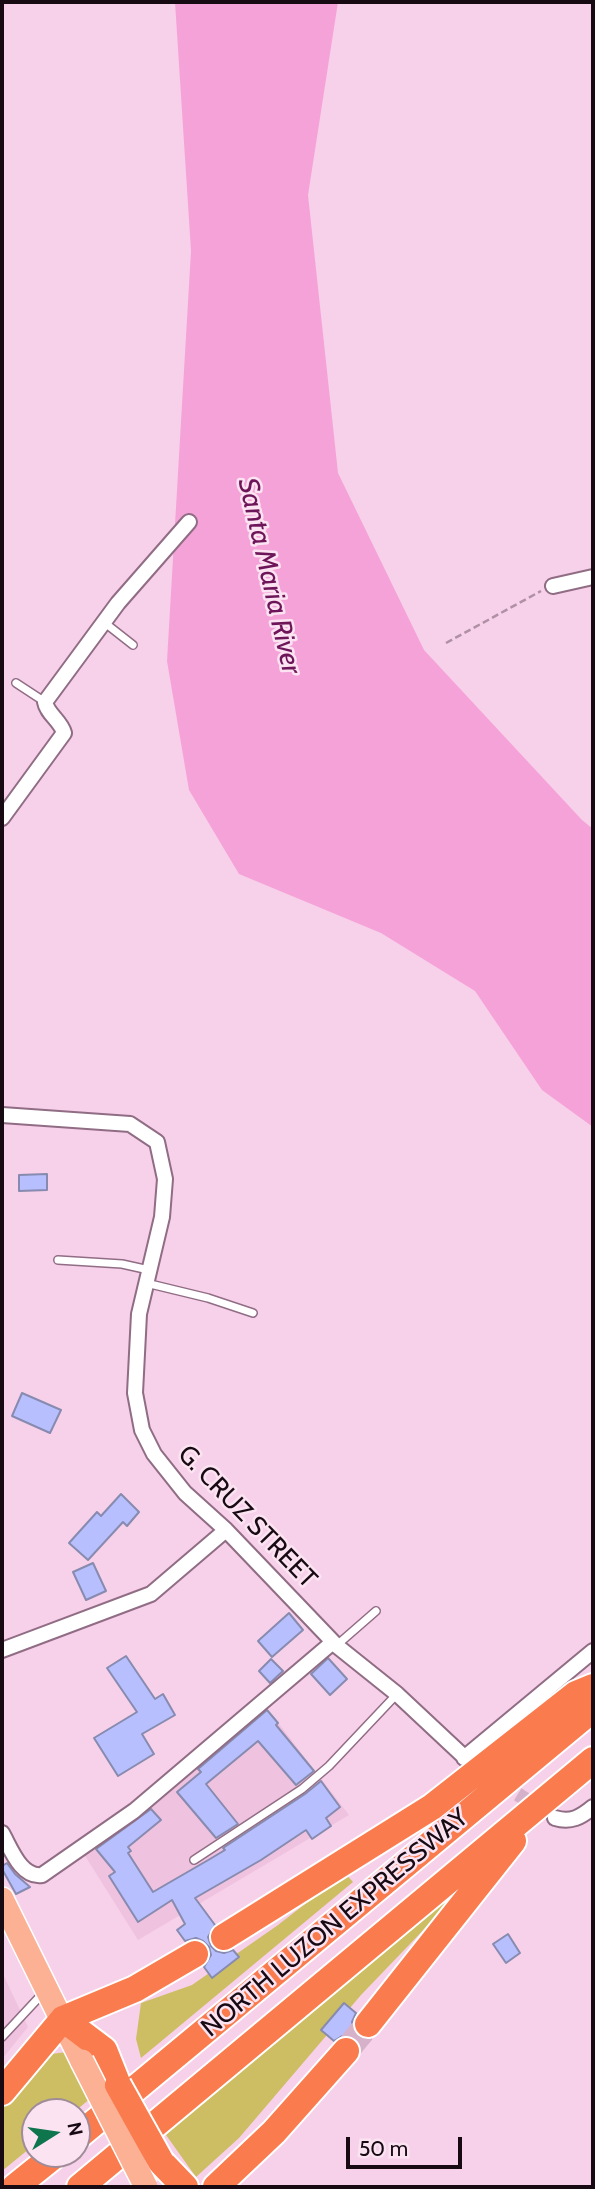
<!DOCTYPE html>
<html>
<head>
<meta charset="utf-8">
<style>
	body { margin:0 }
	#map { position:relative; width:595px; height:2189px; overflow:hidden; background:#f7d0e9; font-family:Cabin,sans-serif }
	canvas { display:block }
	.frame { position:absolute; inset:0; border:4px solid #170a13; pointer-events:none }
	.north { position:absolute; left:21px; top:2098px; width:70px; height:70px; box-sizing:border-box; background:#fbe3f2; border:2px solid #a08c99; border-radius:50%; rotate:78deg; font-size:19px; font-weight:700; line-height:28px; text-align:center; color:#170a13 }
	.north::after { content:''; display:block; margin:auto; width:24px; height:32px; background:#0f754d; clip-path:polygon(50% 0,100% 100%,50% 72%,0 100%) }
	.scale { position:absolute; left:346px; top:2137px; width:116px; height:32px; box-sizing:border-box; border:4px solid #170a13; border-top:0; padding-left:9px; font-size:21px; line-height:24px; white-space:nowrap; color:#170a13; -webkit-text-stroke:5px #fbe3f2; paint-order:stroke }
</style>
</head>
<body>
<div id="map">
<canvas width="595" height="2189"></canvas>
<div class="frame"></div>
<div class="north">N</div>
<div class="scale">50 m</div>
</div>
<script>
const ctx = document.querySelector('canvas').getContext('2d');
ctx.lineJoin = 'round';
function fill(path, color) { ctx.fillStyle = color; ctx.fill(path, 'evenodd'); }
function stroke(path, color, width, dash) { ctx.strokeStyle = color; ctx.lineWidth = width; ctx.lineCap = dash ? 'butt' : 'round'; ctx.setLineDash(dash || []); ctx.stroke(path); }
function drawText(font, color, halo, rows, align = 'center') {
  ctx.font = font + ' Cabin,sans-serif'; ctx.lineWidth = 5; ctx.setLineDash([]); ctx.textBaseline = 'middle'; ctx.strokeStyle = halo; ctx.fillStyle = color; for (const [text, x, y, turn = 0] of rows) {
    ctx.save(); ctx.translate(x, y); ctx.rotate((+turn || 0) * Math.PI / 180); ctx.textAlign = isNaN(turn) ? turn : align; if (halo) ctx.strokeText(text, 0, 0); ctx.fillText(text, 0, 0); ctx.restore();
  }
}
const built = new Path2D(`
	M263,1703L349,1815L138,1940L82,1851Z
	M2,1972L28,2027L2,2059Z`);
const green = new Path2D(`
	M345,1873L353,1882L141,2058L136,2039L141,2003L192,1985L278,1925Z
	M450,1892L455,1897L361,1995L239,2138L196,2177L166,2135L184,2116Z
	M67,2052L91,2098L74,2112H35V2144L2,2171V2097L51,2054Z`);
const water = new Path2D(`
	M175,2H338L308,195L338,473L424,650L582,820L593,829V1127L542,1090L475,991L381,933L239,874L189,790L167,661L191,251Z`);
const building = new Path2D(`
	M47,1174V1190L19,1191V1175Z
	M22,1393L61,1410L50,1433L12,1416Z
	M121,1494L139,1512L127,1526L123,1522L88,1560L69,1543L97,1512L101,1516Z
	M93,1563L106,1591L86,1600L73,1572Z
	M289,1613L303,1630L272,1657L258,1641Z
	M126,1656L155,1699L163,1694L175,1715L142,1734L154,1754L118,1776L94,1738L137,1712L107,1668Z
	M328,1658L347,1679L330,1695L311,1674Z
	M271,1659L283,1671L270,1683L259,1671Z
	M267,1710L278,1723L276,1725L314,1771L296,1785L258,1741L206,1784L238,1824L216,1838L177,1792L201,1772L198,1769Z
	M321,1781L340,1807L326,1818L331,1826L312,1839L306,1830L261,1860L195,1898L215,1925L208,1937L211,1946L216,1951L224,1953L233,1950L239,1957L212,1978L204,1967L211,1955L209,1947L203,1941L196,1938L185,1941L177,1930L185,1924L172,1900L138,1922L109,1876L115,1872L96,1849L151,1809L161,1820L128,1847L131,1851L128,1853L153,1892L210,1859L225,1850L223,1848L305,1794Z
	M7,1863L15,1874L30,1887L16,1894L2,1869V1866Z
	M508,1934L520,1953L506,1963L493,1944Z
	M344,2003L356,2013L352,2022L353,2029L358,2036L365,2039H371L361,2050L356,2039L350,2036H342L334,2041L321,2030Z`);
const minorTunnel = new Path2D(`
	M500,1783L555,1818`);
const motorwayTunnel = new Path2D(`
	M346,2051L368,2024`);
const path = new Path2D(`
	M446,643L541,591`);
const service = new Path2D(`
	M105,623L133,645
	M16,683L45,702
	M58,1260L122,1264L149,1270
	M146,1283L208,1298L253,1313
	M337,1645L376,1611
	M194,1860L302,1789L329,1766L397,1694
	M2,2037L44,1992`);
const minor = new Path2D(`
	M553,586L593,577
	M2,818L64,733C61,721 47,714 45,702L118,603L189,522
	M2,1115L130,1124L157,1142L165,1179L162,1217L139,1314L135,1393L142,1430L154,1454L185,1493L226,1530L337,1646L397,1694L475,1767
	M2,1650L151,1594L226,1530
	M464,1758L593,1651
	M555,1818C571,1823 581,1817 593,1807
	M2,1833C11,1849 21,1878 42,1875L134,1811L333,1642`);
const primary = new Path2D(`
	M2,1899L82,2061`);
const motorway = new Path2D(`
	M224,1937L432,1807L576,1694L593,1687
	M63,2019L104,2050L118,2085
	M368,2024L513,1841
	M2,2092L63,2019L135,1989L195,1954
	M77,2137L593,1709
	M161,2162L185,2187
	M15,2187L56,2154
	M80,2187L593,1760
	M216,2187L274,2132L346,2051`);
const primaryBridge = new Path2D(`
	M82,2061L146,2187`);
const motorwayBridge = new Path2D(`
	M118,2085L161,2162`);
const streetNames = [
	["G. CRUZ STREET",247,1517,46],
	["NORTH LUZON EXPRESSWAY",335,1923,-40]
];
const waterNames = [
	["Santa Maria River",269,576,77]
];
fill(built, '#efc2df');
fill(green, '#cdbe63');
fill(water, '#f5a2d9');
fill(building, '#b8bffe');
stroke(building, '#878baf', 2);
stroke(minorTunnel, '#d5b2c9', 14, [14, 7]);
stroke(motorwayTunnel, '#d5b2c9', 26, [26, 13]);
stroke(service, '#906d84', 10);
stroke(minor, '#906d84', 18);
stroke(primary, '#fff', 26);
stroke(motorway, '#fff', 30);
stroke(path, '#af90a4', 2.5, [7, 3.5]);
stroke(service, '#fff', 7);
stroke(minor, '#fff', 14);
stroke(primary, '#fcb094', 23);
stroke(motorway, '#fa7b4d', 26);
stroke(primaryBridge, '#fff', 26, []);
stroke(motorwayBridge, '#fff', 30, []);
stroke(primaryBridge, '#fcb094', 23);
stroke(motorwayBridge, '#fa7b4d', 26);
drawText('26px', '#170a13', '#fbe3f2', streetNames);
drawText('italic 28px', '#6e1458', '#fbe3f2', waterNames);
</script>
</body>
</html>
